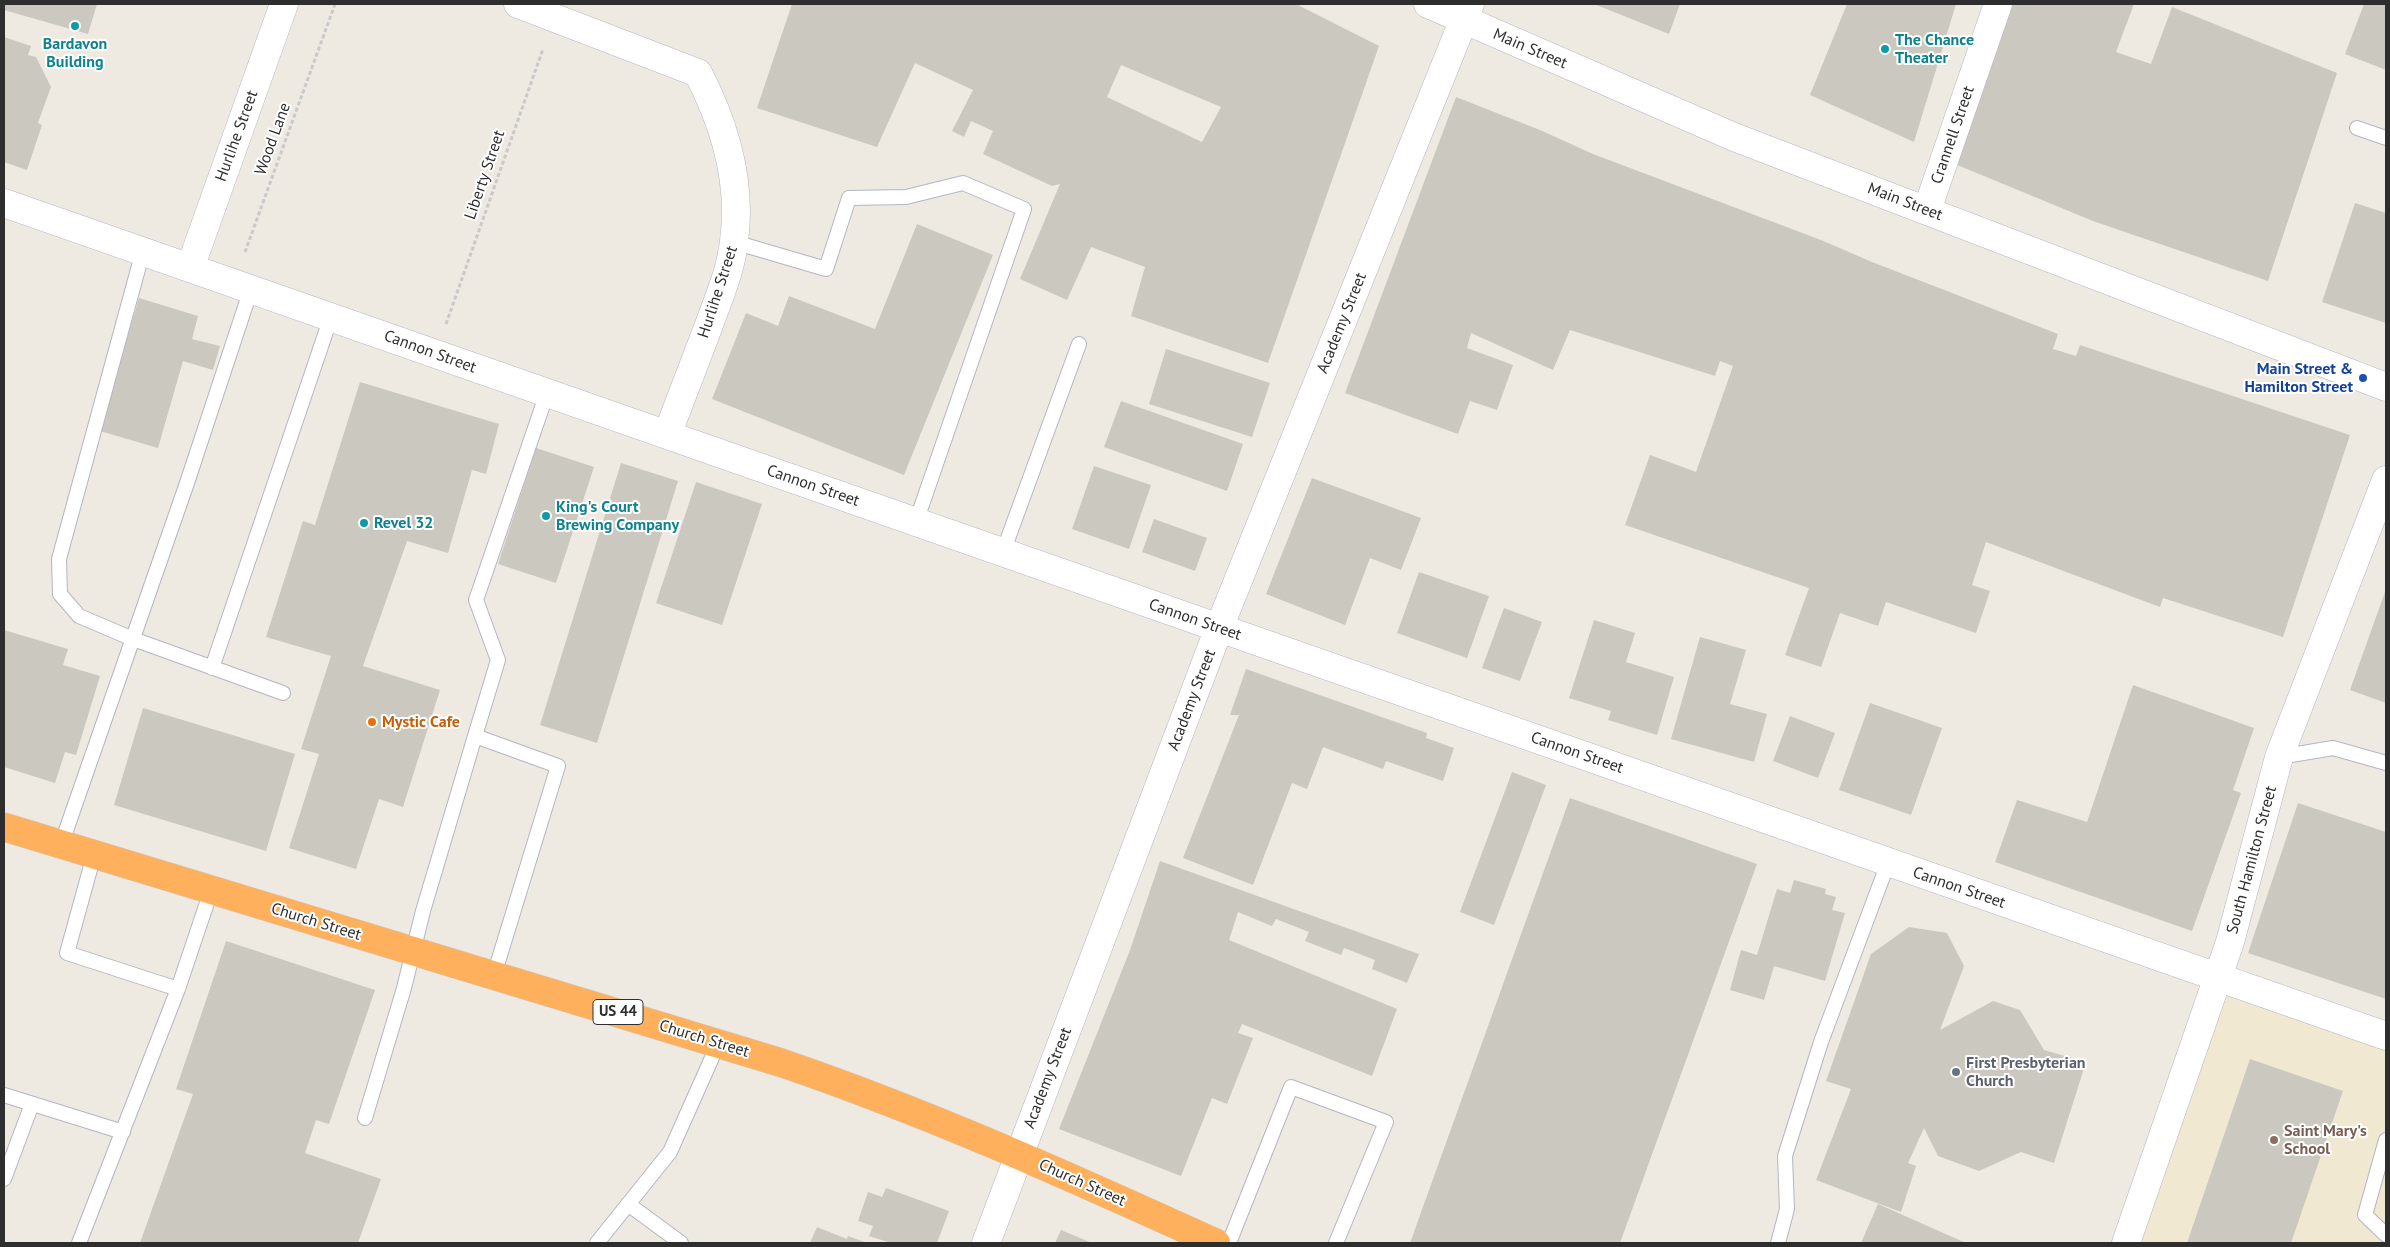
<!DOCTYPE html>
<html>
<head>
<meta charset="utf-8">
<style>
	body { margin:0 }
	#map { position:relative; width:2390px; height:1247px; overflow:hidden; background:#efeae1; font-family:"PT Sans",sans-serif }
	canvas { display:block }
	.frame { position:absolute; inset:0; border:5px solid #2e2e2e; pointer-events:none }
</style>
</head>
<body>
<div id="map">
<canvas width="2390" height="1247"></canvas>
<div class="frame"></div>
</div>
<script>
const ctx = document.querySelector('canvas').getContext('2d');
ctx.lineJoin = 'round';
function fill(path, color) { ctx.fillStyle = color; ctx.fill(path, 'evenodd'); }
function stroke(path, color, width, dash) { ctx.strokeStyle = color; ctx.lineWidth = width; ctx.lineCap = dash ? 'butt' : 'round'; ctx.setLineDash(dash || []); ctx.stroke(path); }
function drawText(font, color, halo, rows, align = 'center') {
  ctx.font = font + ' "PT Sans",sans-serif'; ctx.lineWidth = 4; ctx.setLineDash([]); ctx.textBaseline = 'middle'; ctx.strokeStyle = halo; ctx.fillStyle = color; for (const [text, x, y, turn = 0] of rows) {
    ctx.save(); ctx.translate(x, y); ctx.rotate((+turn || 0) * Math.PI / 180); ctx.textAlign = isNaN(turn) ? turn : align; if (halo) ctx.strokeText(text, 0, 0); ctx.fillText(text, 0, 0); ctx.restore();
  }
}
const education = new Path2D(`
	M2217,977L2386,1036V1243H2126Z`);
const building = new Path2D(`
	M4,4H97L88,34L4,10Z
	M792,4H1296L1379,46L1268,363L1131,316L1145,267L1091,247L1067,300L1020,279L1060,184L1052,186L983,154L993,131L971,121L964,137L952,131L973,90L915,63L877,147L757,108ZM1121,65L1221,107L1202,142L1107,97Z
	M1594,4H1680L1669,34Z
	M1847,4H1956L1914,142L1810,95Z
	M1998,4H2134L2116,52L2151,64L2172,7L2337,73L2268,281L2093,221L1945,160Z
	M2364,4L2386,5V70L2345,54Z
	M4,37L31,46L28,55L36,57L51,87L38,123L42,125L27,170L4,162Z
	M1456,97L1540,130L1593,154L1821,240L1872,262L2058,334L2053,349L2076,356L2080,345L2350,435L2283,637L2163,598L2160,607L1986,542L1972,585L1990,591L1976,633L1886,602L1878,626L1840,613L1821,667L1785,655L1809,588L1625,525L1650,455L1696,472L1733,366L1720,361L1715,376L1570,330L1553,370L1471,333L1467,348L1513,365L1497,410L1470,401L1458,434L1345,393Z
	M2355,203L2386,213V323L2322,302Z
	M917,224L993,255L904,475L712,399L746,313L778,326L789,296L875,329Z
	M139,298L198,316L192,339L220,346L213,370L183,361L158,448L100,431Z
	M1166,349L1270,383L1252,437L1149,404Z
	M360,382L499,424L486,474L472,470L448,553L407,541L363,666L440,690L403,807L379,799L356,869L289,848L319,754L301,749L331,656L266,637L303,521L315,525Z
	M1121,401L1243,444L1227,491L1104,447Z
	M536,448L594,467L556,583L498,564Z
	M621,463L678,481L597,743L540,725Z
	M1094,466L1151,485L1129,549L1072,529Z
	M1312,478L1421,518L1401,570L1370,558L1345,625L1266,594Z
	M696,482L762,504L722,625L656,603Z
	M1154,519L1207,538L1195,571L1142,552Z
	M1419,572L1489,596L1467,658L1397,633Z
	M2386,589V703L2350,690Z
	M1504,608L1542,622L1520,681L1482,668Z
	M1594,620L1635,633L1626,662L1674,677L1657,735L1608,720L1611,711L1569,698Z
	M4,630L68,649L63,665L100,676L76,755L65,752L55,783L4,767Z
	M1700,637L1746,650L1730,704L1767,714L1754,762L1671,739Z
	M1246,669L1427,733L1426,738L1454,748L1443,781L1386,761L1383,769L1323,747L1307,789L1292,783L1253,885L1183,858L1239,715H1230Z
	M2133,685L2254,728L2233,790L2241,793L2192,931L1995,862L2017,800L2087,822Z
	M1870,703L1942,728L1911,815L1839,790Z
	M143,708L295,754L266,851L114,805Z
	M1790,716L1835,733L1818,778L1773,761Z
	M1512,772L1546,785L1494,925L1460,912Z
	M1570,798L1757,864L1620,1243H1410Z
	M2298,803L2386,832V999L2248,953Z
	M1160,861L1419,954L1407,983L1372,969L1375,960L1344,948L1341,955L1305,941L1309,932L1276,919L1272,926L1238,912L1229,940L1397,1009L1372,1076L1242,1024L1238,1033L1253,1038L1227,1104L1212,1098L1181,1176L1059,1129L1130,950Z
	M1794,880L1826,889L1825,894L1836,897L1832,910L1845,913L1825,981L1774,966L1764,1000L1730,990L1741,950L1757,955L1777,889L1790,893Z
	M1909,927L1947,933L1964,966L1940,1030L1993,1001L2020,1010L2044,1050L2086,1062L2054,1163L2021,1152L1979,1171L1938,1156L1924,1128L1908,1163L1916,1166L1901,1212L1816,1180L1851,1089L1826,1081L1871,954Z
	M226,941L375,990L329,1124L316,1120L305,1153L381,1179L358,1243H140L193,1094L176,1089Z
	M2250,1059L2343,1091L2291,1243H2187Z
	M886,1188L949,1211L937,1243H891L869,1236L873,1226L858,1221L868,1192L882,1197Z
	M1878,1204L1966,1243H1861Z
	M817,1227L847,1239L848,1236L867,1243H810Z
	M1061,1230L1092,1243H1055Z`);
const path = new Path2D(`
	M245,252L335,4
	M446,324L543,49`);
const lane = new Path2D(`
	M2357,128L2386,138
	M734,242L826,269L849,198L906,197L963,183L1024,209L916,522
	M143,251L59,559L60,594L79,616L133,639L283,693
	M1003,552L1079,344
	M212,668L331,317
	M475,736L498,660L476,600L547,393
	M2279,757L2333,748L2386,763
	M61,845L187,483L251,289
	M94,855L67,953L178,989L211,891
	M4,1095L123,1132
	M365,1118L404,988L423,911L475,736L558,766L494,975
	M2386,1140L2365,1215L2386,1235
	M4,1179L32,1104
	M628,1204L681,1243
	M79,1243L178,989
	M597,1243L670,1152L719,1042
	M1229,1243L1291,1087L1386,1122L1336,1243
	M1778,1243L1787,1209L1785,1156L1821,1042L1888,863`);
const street = new Path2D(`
	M518,4L698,73C725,125 742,182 734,241C731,270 719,297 709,325C695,361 681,398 667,435
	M4,203L2386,1036
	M1927,210L1998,4
	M190,268L284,4
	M986,1243L1219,628L1470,4
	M2126,1243L2230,942L2279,757L2386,480`);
const secondary = new Path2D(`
	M1428,4L1734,137L2386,387`);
const highway = new Path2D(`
	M4,827L782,1063C931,1114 1073,1178 1216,1243`);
const markers = [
	[75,26,5,"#0f9aa8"],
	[1885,49,5,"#0f9aa8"],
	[2363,378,5,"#1a4fb4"],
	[546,516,5,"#0f9aa8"],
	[364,523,5,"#0f9aa8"],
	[372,722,5,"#e8710a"],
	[1956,1072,5,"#6b7280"],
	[2274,1140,5,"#8d6e63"]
];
const shields = [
	[618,1012,50]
];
const shieldNames = [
	["US 44",618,1012]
];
const cultureNames = [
	["The Chance",1895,40],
	["Theater",1895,58],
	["Bardavon",75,44,"center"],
	["Building",75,62,"center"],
	["King's Court",556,507],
	["Brewing Company",556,525],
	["Revel 32",374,523]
];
const streetNames = [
	["Main Street",1530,49,23],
	["Crannell Street",1953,135,-71],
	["Hurlihe Street",237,136,-70],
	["Wood Lane",273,139,-70],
	["Liberty Street",485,175,-71],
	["Main Street",1905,202,21],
	["Hurlihe Street",718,292,-72],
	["Academy Street",1342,323,-68],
	["Cannon Street",430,352,20],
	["Cannon Street",813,486,19],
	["Cannon Street",1195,620,19],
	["Academy Street",1192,700,-69],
	["Cannon Street",1577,753,19],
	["South Hamilton Street",2252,860,-75],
	["Cannon Street",1959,888,19],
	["Church Street",316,922,17],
	["Church Street",704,1039,17],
	["Academy Street",1048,1078,-69],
	["Church Street",1082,1183,24]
];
const transitNames = [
	["Main Street &",2353,369],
	["Hamilton Street",2353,387]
];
const foodNames = [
	["Mystic Cafe",382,722]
];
const worshipNames = [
	["First Presbyterian",1966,1063],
	["Church",1966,1081]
];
const educationNames = [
	["Saint Mary's",2284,1131],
	["School",2284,1149]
];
fill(education, '#f0e8d1');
fill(building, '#cbc8bf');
stroke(lane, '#b4b5c1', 16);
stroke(street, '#b4b5c1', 29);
stroke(secondary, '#b4b5c1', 29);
stroke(highway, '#c9c9c9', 29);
stroke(path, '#c9c9c9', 3, [4, 2.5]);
stroke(lane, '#fff', 14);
stroke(street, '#fff', 28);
stroke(secondary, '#fff', 28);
stroke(highway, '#ffb05c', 28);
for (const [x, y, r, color] of markers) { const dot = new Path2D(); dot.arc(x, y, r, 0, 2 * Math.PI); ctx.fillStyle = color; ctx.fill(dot); stroke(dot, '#fff', 2); }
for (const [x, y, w] of shields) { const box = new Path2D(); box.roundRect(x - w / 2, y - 12.5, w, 25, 4); ctx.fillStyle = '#fff'; ctx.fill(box); stroke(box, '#2e2e2e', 1); }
drawText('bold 15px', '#2e2e2e', null, shieldNames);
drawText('bold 16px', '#0d838f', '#fff', cultureNames, 'left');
drawText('16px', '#2e2e2e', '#fff', streetNames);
drawText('bold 16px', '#164399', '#fff', transitNames, 'right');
drawText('bold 16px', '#c56008', '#fff', foodNames, 'left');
drawText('bold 16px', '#5b616d', '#fff', worshipNames, 'left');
drawText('bold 16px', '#785e54', '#fff', educationNames, 'left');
</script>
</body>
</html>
